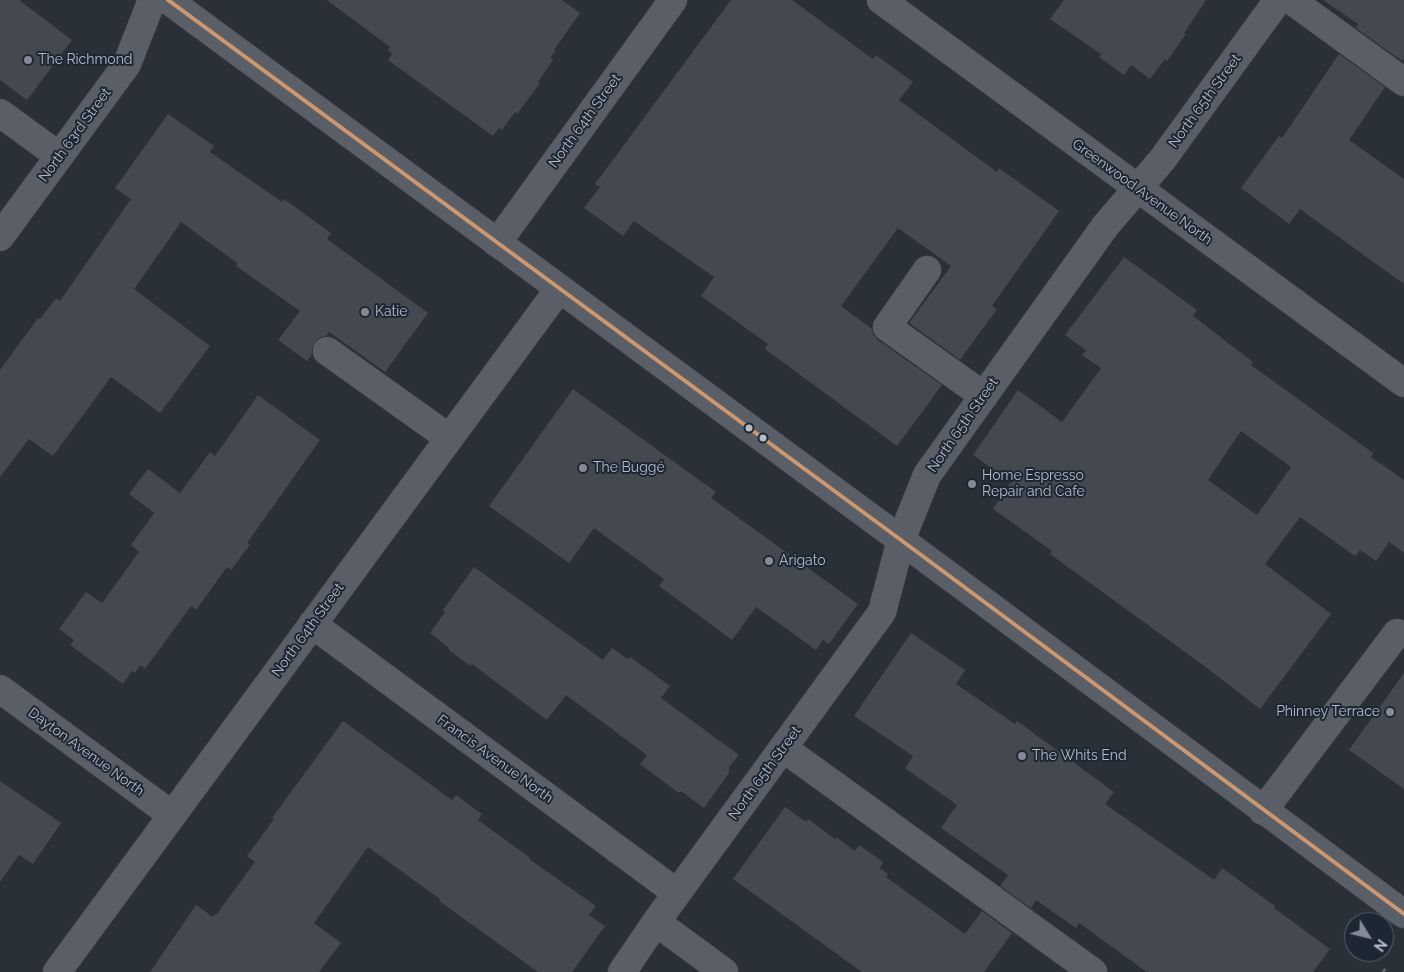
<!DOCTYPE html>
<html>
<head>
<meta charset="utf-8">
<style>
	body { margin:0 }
	#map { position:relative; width:1404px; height:972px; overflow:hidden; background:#2a3038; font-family:Raleway,sans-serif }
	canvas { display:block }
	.north { position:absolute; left:1344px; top:912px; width:50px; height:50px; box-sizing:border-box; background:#1d2633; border:1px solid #59626f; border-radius:50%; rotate:126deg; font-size:14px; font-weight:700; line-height:20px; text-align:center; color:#b4bcc9 }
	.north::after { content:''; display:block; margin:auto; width:18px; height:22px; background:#848b96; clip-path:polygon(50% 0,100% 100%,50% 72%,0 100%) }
</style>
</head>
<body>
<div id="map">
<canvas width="1404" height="972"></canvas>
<div class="north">N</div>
</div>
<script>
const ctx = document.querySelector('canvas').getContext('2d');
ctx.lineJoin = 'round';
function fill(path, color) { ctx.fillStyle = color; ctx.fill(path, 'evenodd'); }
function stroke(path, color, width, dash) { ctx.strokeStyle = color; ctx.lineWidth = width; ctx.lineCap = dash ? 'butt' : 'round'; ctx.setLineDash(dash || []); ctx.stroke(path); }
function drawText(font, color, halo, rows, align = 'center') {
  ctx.font = font + ' Raleway,sans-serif'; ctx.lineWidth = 4; ctx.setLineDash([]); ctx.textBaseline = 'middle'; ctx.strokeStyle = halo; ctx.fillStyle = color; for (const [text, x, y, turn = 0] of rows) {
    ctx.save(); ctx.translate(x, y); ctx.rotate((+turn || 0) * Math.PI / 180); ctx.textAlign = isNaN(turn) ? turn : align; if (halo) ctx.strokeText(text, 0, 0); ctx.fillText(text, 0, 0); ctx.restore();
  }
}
const building = new Path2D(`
	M0,0H19L72,40L27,100L0,80Z
	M327,0H562L580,13L554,50L555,51L550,58L553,60L538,82L540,83L517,114L515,112L502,130L499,128L493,136L388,60L392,54L388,50L390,47Z
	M731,0H792L873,59L876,55L913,82L899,100L997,172L999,168L1059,211L992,306L997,309L960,360L909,323L951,266L898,228L841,306L872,329L873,334L878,340L942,385L897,446L765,349L768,344L701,296L714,277L634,221L623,236L584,208L600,187L595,184Z
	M1064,0H1206L1184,33L1186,34L1167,61L1165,59L1150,79L1131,65L1124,75L1099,57L1101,54L1050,19Z
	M1323,0H1404V58L1402,61L1356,28L1358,24Z
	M1339,54L1385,87L1349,140L1404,179V284L1300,209L1289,224L1241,188L1279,136L1282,138Z
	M168,114L214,146L210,152L282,202L284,199L331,233L327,239L428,313L385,372L329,332L326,336L320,337L315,342L312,349V354L307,361L278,340L300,311L236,266L237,263L181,222L134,289L210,346L160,413L111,377L53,456L29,439L0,477V370L38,318L40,319L56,298L60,301L131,199L115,188Z
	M1124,257L1197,310L1193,316L1253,362L1251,365L1373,453L1371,457L1404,480V553L1389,542L1376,561L1360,550L1355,556L1300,517L1265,564L1331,614L1260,709L1207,668L1068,567L1050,554L1052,551L993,509L1011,482L973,455L1018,390L1062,422L1101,368L1082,355L1086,350L1065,335ZM1241,431L1291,467L1257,515L1208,480Z
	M573,389L716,492L711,498L858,604L829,644L823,640L816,650L756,607L732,640L659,586L664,579L594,528L569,563L489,506Z
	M258,395L320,440L247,543L250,545L231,570L227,567L196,610L191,606L145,669L140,665L135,673L132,671L123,684L70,645L74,640L59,629L86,592L102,603L139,552L131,545L154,513L129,494L148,469L180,493L210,452L215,456Z
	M474,567L603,660L612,648L628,659L630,657L670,686L661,698L739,755L729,767V773L704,808L681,791L679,793L640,764L647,755L566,695L547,720L472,664L470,666L449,650V648L430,633L445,612L443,610Z
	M911,633L965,670L956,684L1015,724L1017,721L1114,792L1105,804L1214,880L1222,868L1275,906L1274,908L1330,949L1313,972H1147L1079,923L1076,928L1036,900L1031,908L1000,886L1008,875L941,828L957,805L905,768L913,756L854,716Z
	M1404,673V789L1349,750Z
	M343,721L452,800L456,795L482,814L478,820L529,857V859L596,906L589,915L605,926L572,972H538L439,901L440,899L368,847L314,923L341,943L319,972H150L196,905L213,917L215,914L216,915L255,862L247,856L274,819L272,818Z
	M0,781L61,823L33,864L19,855L0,882Z
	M785,807L806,822L808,819L835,839L837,838L855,851L859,845L883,862L880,868L888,874L886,877L965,934L982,911L1012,933L984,972H862L733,879Z`);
const path = new Path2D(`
	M1383,972L1386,968`);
const minor = new Path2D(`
	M168,0L901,540L1404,914
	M881,0L1404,383
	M1291,0L1404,82
	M0,113L59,156
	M0,237L127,64L152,0
	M497,243L673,0
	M927,270L887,327L984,396
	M327,351L449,438
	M312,624L677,893
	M0,689L172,815
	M783,748L1093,972
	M1263,811L1397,633
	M656,922L724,972
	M57,972L559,289
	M622,972L656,922L882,612L901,540L927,475L1106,225L1162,160L1278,0`);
const bus1 = new Path2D(`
	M168,0L901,540L1404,914`);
const markers = [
	[28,60,5,"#848b96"],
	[365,312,5,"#848b96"],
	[749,428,4.5,"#b4bcc9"],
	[763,438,4.5,"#b4bcc9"],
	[583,468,5,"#848b96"],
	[972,484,5,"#848b96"],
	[769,561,5,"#848b96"],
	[1390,712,5,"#848b96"],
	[1022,756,5,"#848b96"]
];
const poiNames = [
	["The Richmond",38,60],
	["Katie",375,312],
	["The Buggé",593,468],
	["Home Espresso",982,476],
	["Repair and Cafe",982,492],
	["Arigato",779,561],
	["Phinney Terrace",1380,712,"right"],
	["The Whits End",1032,756]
];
const streetNames = [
	["North 65th Street",1205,101,-54],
	["North 64th Street",585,121,-54],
	["North 63rd Street",75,135,-54],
	["Greenwood Avenue North",1142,192,36],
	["North 65th Street",963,425,-55],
	["North 64th Street",308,630,-54],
	["Dayton Avenue North",86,752,36],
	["Francis Avenue North",495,759,36],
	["North 65th Street",765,773,-54]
];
fill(building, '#444950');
stroke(minor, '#484c53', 29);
stroke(path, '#5d636a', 3, [4, 4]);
stroke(minor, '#5a5e66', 28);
stroke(bus1, '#cd976f', 4);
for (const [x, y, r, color] of markers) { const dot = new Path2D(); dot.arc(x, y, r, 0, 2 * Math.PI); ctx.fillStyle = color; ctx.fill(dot); stroke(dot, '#1d2633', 2); }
drawText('14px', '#b4bcc9', '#1d2633', poiNames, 'left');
drawText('14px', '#b4bcc9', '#1d2633', streetNames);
</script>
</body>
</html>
